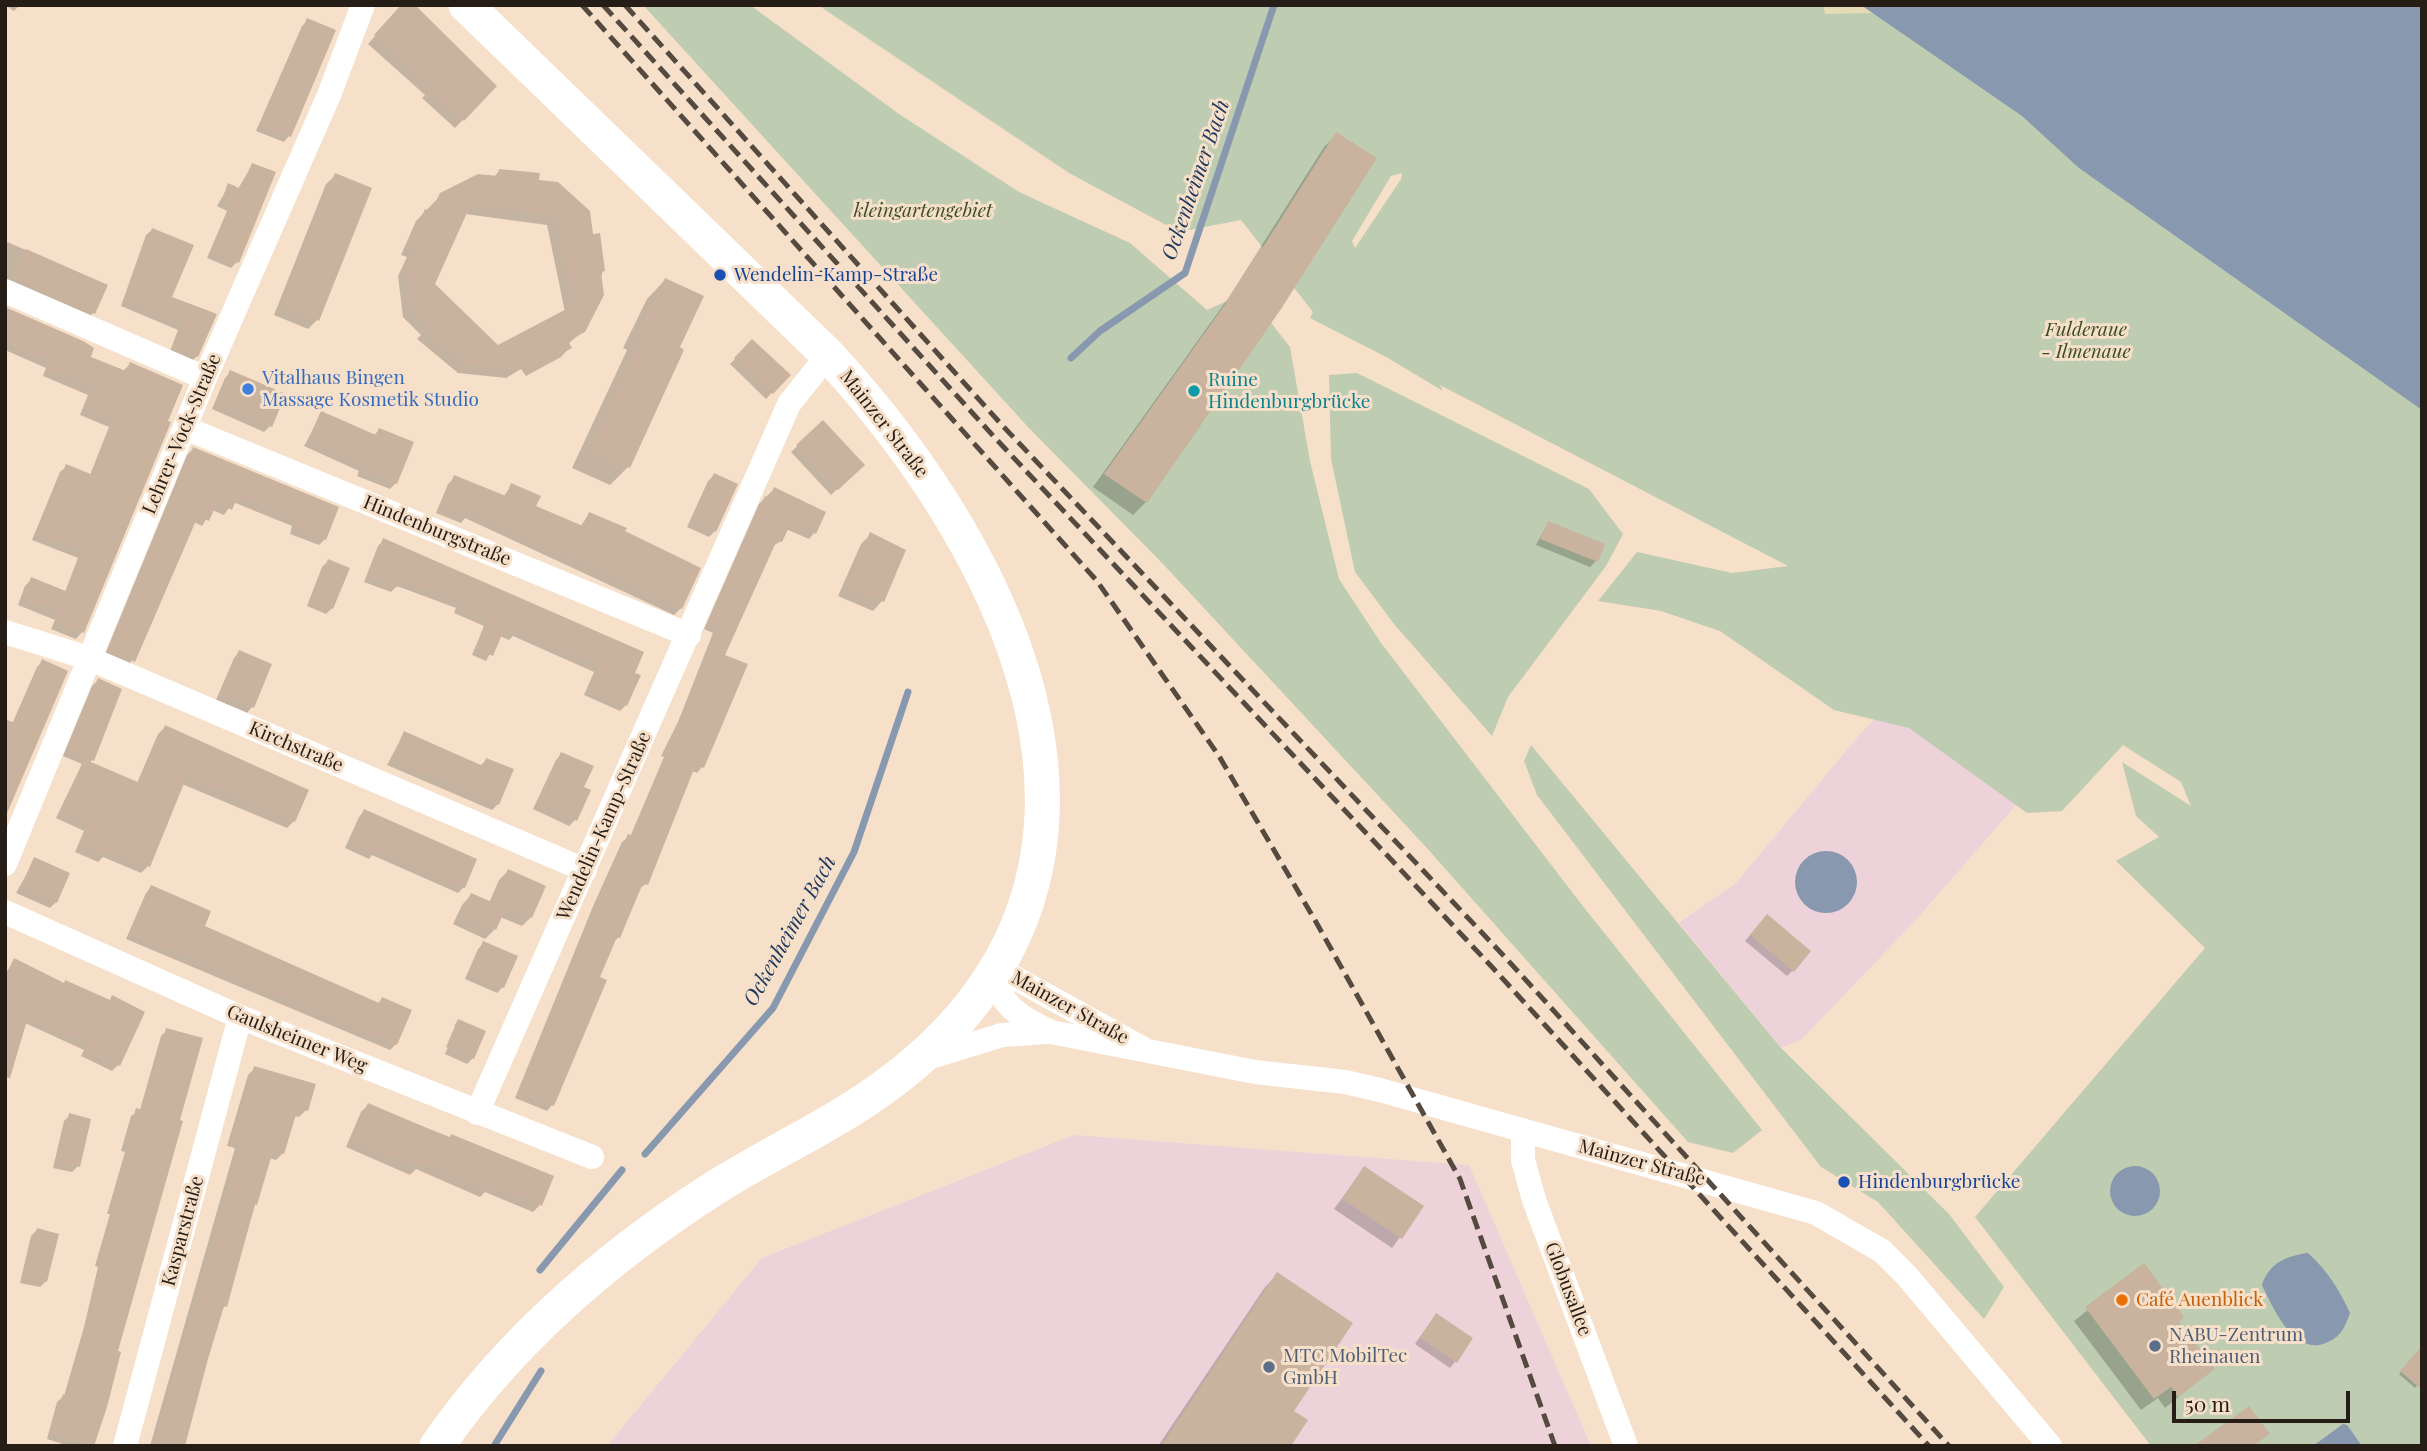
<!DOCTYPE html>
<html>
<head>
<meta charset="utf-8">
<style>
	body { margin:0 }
	#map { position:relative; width:2427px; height:1451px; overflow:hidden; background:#f7e0ca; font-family:"Playfair Display",serif }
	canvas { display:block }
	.frame { position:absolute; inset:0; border:7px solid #261e16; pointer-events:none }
	.scale { position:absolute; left:2172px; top:1391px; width:178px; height:32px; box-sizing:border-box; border:4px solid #261e16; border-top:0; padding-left:9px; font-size:21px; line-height:24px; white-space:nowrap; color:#261e16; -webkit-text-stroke:5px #f7e0ca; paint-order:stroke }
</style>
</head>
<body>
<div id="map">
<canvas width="2427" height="1451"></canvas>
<div class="frame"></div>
<div class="scale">50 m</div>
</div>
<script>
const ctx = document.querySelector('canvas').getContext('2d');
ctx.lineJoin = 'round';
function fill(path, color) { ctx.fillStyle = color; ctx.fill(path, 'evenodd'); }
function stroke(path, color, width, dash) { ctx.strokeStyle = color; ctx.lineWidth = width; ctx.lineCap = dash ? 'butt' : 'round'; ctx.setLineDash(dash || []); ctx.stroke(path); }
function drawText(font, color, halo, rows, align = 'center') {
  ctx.font = font + ' "Playfair Display",serif'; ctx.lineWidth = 6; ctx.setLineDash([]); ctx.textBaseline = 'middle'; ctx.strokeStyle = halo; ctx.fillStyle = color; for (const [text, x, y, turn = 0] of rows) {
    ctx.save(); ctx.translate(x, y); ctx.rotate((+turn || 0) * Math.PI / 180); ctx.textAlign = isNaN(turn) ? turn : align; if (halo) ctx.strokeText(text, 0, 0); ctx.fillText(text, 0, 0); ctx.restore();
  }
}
const industrial = new Path2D(`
	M1895,698L2023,797L1915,921L1802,1039L1781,1048L1679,923L1736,883L1861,733Z
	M1074,1135L1469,1165L1591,1446H607L762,1258Z`);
const green = new Path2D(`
	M643,5H750L899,114L1019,192L1130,243L1207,310L1247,292L1290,347L1310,461L1339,579L1381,643L1582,905L1762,1130L1733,1153L1688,1142L1425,846L1163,564L1028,427Z
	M818,5H2422V1442L2418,1446H2151L1975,1217L2205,948L2116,861L2159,837L2136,816L2122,762L2191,806L2181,782L2123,745L2062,811L2027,813L1909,728L1834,710L1720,631L1661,611L1598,601L1637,552L1732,573L1788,566L1440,385L1443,391L1388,358L1310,318L1313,312L1241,220L1179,232L1069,173ZM1402,173L1401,179L1355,248L1352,241L1391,176Z
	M1357,373L1589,489L1623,534L1606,566L1508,697L1492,736L1394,624L1355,572L1331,459L1329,375Z
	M1531,745L1781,1048L1949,1214L2004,1287L1984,1319L1878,1202L1821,1167L1537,795L1524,761Z`);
const sand = new Path2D(`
	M1823,5H1861L1873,13L1825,14Z`);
const water = new Path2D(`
	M1861,5H2422V410L2079,168L2022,116Z
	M1795 882a31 31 0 1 1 62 0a31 31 0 1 1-62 0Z
	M2110 1191a25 25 0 1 1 50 0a25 25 0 1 1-50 0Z
	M2308,1253C2327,1270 2339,1289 2350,1313C2345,1326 2342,1336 2328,1342C2295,1358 2274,1310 2262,1285C2269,1263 2286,1256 2308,1253Z
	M2343,1424L2347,1425L2362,1446H2313Z`);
const shadow = new Path2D(`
	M5,5H20L14,11Z
	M403,5L495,86L455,128L422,98L425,95L368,44Z
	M308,20L334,31L289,136L284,142L256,131L302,26Z
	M1337,135L1280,308L1146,502L1133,515L1093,487L1229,297L1324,147Z
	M252,165L237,262L231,268L207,258L227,211L217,206L229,185L238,189Z
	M499,171L537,182L592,236L603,271L583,331L568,344L570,347L561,357L526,376L521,369L506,378L458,373L417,339L421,335L403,317L398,276L407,257L401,255L416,221L441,195L494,177ZM465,214L547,225L565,312L498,347L432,284Z
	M336,175L317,320L308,329L274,315L326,184Z
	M152,230L170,298L214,315L197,356L191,362L169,354L178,330L121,306L146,235Z
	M5,241L106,285L93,313L87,319L5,286Z
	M665,280L677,348L628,467L610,485L572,468L627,350L623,348L647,299Z
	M5,309L88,358L123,371L130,364L82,632L76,639L51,629L55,620L18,605L25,586L32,579L65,592L78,558L32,540L60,472L67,466L90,475L109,427L80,415L88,395L43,376L46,368L5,350Z
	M753,341L789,375L766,399L730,364Z
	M231,372L270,426L264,432L212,409L225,378Z
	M322,413L373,436L379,430L396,483L390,489L357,476L359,471L304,446Z
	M823,422L863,465L831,495L791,452Z
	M193,449L337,508L325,539L319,545L290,534L292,526L233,502L224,515L212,510L202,526L194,522L148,631L128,667L104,657L187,455Z
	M714,475L715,531L709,537L687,527L708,481Z
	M455,477L503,497L512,485L534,507L580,527L589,514L623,532L681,608L674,615L465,518L461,523L436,513L448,484Z
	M774,489L814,533L809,539L786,529L781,541L773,546L722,656L702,767L697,773L692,771L646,884L639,889L619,937L612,943L598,978L605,981L552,1105L547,1111L515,1098L594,904L622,842L630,837L664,757L661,756L678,722L713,633L704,629L759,504Z
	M1548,523L1596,561L1590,567L1536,545Z
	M870,535L904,551L882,601L873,611L838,596L861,544Z
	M384,540L632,673L626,705L620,711L584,695L594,672L513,636L509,640L500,636L486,661L472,655L484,626L454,613L456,608L397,586L391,592L364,582L378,546Z
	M328,561L332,608L326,614L307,606L322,567Z
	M239,652L252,707L247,713L216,700L234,658Z
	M43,661L5,815L12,724L37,667Z
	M98,680L92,760L89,763L137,783L158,734L165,727L294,821L287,828L182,784L148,866L141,873L103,857L98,862L75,852L84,831L56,818L82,764L63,756L92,686Z
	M404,733L480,766L486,760L498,804L492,810L387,765Z
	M561,754L582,788L575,820L569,826L533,809L556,760Z
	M364,811L464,887L458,893L372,855L369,859L345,848L359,817Z
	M35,859L56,902L50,908L16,893Z
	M508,871L531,917L522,926L500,917L495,929L485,939L453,924L462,905L471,895L489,903L499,880Z
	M151,887L203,927L377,1004L383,999L396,1044L390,1050L126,939L146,893Z
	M1761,922L1793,970L1787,976L1745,941Z
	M484,943L503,987L497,993L465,979L478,949Z
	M15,960L63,984L108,1001L112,998L118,1065L112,1071L81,1056L84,1050L25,1023L5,1081V974Z
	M458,1021L473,1058L467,1064L445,1054L457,1026H454Z
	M167,1030L115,1352L119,1353L94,1445L69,1446L47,1439L57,1402L64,1396L84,1327L98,1267L95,1266L110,1214H107L125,1152L121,1151L131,1116L140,1110L161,1036Z
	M255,1068L306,1110L299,1117L294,1116L283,1153L276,1160L269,1158L225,1306L220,1312L182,1446H150L235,1148L227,1146L248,1075Z
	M368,1105L552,1177L540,1205L533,1212L485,1192L480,1197L416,1169L410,1175L346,1147L361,1112Z
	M70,1115L78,1166L72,1172L53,1168L64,1121Z
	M1364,1168L1422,1207L1392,1248L1334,1209Z
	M37,1230L46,1281L40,1287L20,1283L31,1236Z
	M2143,1266L2177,1322L2212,1369L2165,1408L2158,1398L2141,1410L2074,1321Z
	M1277,1275L1292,1411L1289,1446H1158L1265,1287Z
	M1431,1321L1455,1362L1450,1368L1415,1344Z
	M2413,1358L2422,1380L2415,1388L2399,1374Z`);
const stream = new Path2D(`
	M1071,358L1100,331L1185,273L1274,5
	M645,1154L773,1008L854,852L908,692
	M540,1270L622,1170
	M494,1446L541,1371`);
const building = new Path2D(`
	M401,5H415L497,86L464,121L428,89L431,86L374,35Z
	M307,18L336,30L291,137L261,125Z
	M1336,132L1377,158L1281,309L1147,503L1104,474L1241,282Z
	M252,163L276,172L239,263L212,252L232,205L222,200L228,183L241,189Z
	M499,169L540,173L539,180L558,182L590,211L593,234L600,233L605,271L601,272L604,295L585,332L568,341L572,348L536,369L531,361L516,369L468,365L453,351L450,354L425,329L429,324L411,308L407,265L415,248L409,245L425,209L431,212L440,193L478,174L498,176ZM471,204L556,216L574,305L498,345L435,284Z
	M335,173L372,188L319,321L282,305Z
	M152,228L194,245L172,297L217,314L198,357L173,348L183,324L125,300Z
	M26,249L108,285L95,314L13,278Z
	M665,278L704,296L680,347L684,350L630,468L590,450L644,331L641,329Z
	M5,307L83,341L94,348L91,357L126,371L130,362L183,385L168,421L171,422L84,633L57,623L60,613L23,598L31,577L68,592L84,552L38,534L66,464L93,475L115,420L86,409L94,389L48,369L51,361L5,342Z
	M752,339L791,375L773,394L734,358Z
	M230,370L286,394L272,427L216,403Z
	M321,411L376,435L379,428L414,442L397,484L362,470L364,465L308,440Z
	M823,420L865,465L838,490L796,445Z
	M193,447L339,507L326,540L294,528L297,520L238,496L232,510L217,503L209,521L198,516L135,662L109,651Z
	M714,473L738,484L716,532L692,521Z
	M454,475L506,496L511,483L541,496L536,506L583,526L589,512L627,528L625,531L701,568L682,609L471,511L469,517L442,506Z
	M774,487L826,512L816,534L791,523L782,542L777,540L725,655L748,664L704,768L696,764L648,885L643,883L620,938L617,937L600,977L607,980L554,1106L519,1092L600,896L628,834L633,836L669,751L665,750L683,715L717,627L709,623L765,496L769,498Z
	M1548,521L1605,544L1598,562L1540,539Z
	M870,532L906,550L884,602L846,586Z
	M383,538L644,652L635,673L641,675L627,706L588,689L598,666L519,630L517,635L504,630L493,656L476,649L488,620L458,607L460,602L401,580L398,587L368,576Z
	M328,559L350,568L333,609L311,600Z
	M239,650L272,664L254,708L221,694Z
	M42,659L68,671L5,818V719L15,723Z
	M98,678L122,689L94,761L68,750Z
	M165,725L309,790L295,822L187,776L150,867L109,850L106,856L81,845L90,823L62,811L84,759L140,783Z
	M404,731L483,766L486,758L514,769L499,805L392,759Z
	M561,752L594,766L584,787L591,790L577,821L538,803Z
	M364,809L477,859L465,888L378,850L376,854L350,842Z
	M34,857L70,873L57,903L21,887Z
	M508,869L546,886L532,918L494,900Z
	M151,885L211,911L205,926L379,1003L382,997L412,1010L397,1045L130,933Z
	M471,893L506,908L496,930L461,915Z
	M1767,914L1811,951L1794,972L1750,935Z
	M483,941L518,956L504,988L469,973Z
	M14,958L64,983L65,980L110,1000L112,995L145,1012L120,1066L86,1050L89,1044L28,1017L10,1078L5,1077V977Z
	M458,1019L486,1031L474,1059L446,1047Z
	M166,1028L203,1038L180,1120L183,1121L118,1351L121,1352L107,1407L94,1446L51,1433L63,1394L67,1396L89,1320L103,1261L100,1260L115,1209L112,1208L129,1146L125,1145L136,1108L143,1110Z
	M254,1066L316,1084L308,1111L298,1108L284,1154L273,1151L257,1205L255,1204L227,1307L224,1306L208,1359L185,1446H154L226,1196L241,1141L233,1139Z
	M368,1103L450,1138L451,1134L554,1176L542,1206L492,1184L489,1191L422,1162L419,1168L352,1140Z
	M69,1113L91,1119L80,1167L58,1162Z
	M1364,1166L1424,1206L1402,1239L1342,1199Z
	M37,1228L59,1234L47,1282L25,1277Z
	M2144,1263L2184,1317L2179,1322L2215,1369L2178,1397L2171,1387L2154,1399L2085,1307Z
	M1277,1272L1353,1323L1294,1411L1308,1420L1291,1446H1161Z
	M1436,1313L1473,1338L1457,1363L1420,1338Z
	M2422,1346V1390L2400,1371Z
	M2249,1406L2270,1434L2253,1446H2194Z`);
const minor = new Path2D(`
	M5,291L205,378
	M185,428L689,635
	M5,632L88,658L585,870
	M5,864L205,378L329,95L363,5
	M5,912L240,1017L592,1157
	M1142,1048L997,968C993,1003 1023,1019 1051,1032L1255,1072L1345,1082L1380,1090L1816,1213L1882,1251L1907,1276L2050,1446
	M918,1061L1002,1035L1047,1032
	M477,1113L789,404L828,355
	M1523,1130V1160L1534,1200L1626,1446
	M125,1446L240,1017`);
const secondary = new Path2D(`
	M437,1446C509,1342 607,1257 713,1189C771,1152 836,1124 891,1082C1166,875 1018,561 828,355L466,5`);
const rail = new Path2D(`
	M582,5L1097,581L1219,756L1316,922L1460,1179L1555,1446
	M603,5L996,439L1492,967L1929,1446
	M625,5L1001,424L1504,956L1949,1446`);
const markers = [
	[720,275,7,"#1a4fb4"],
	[248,389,7,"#3f7fe0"],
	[1194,391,7,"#0f9aa8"],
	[1844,1182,7,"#1a4fb4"],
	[2122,1300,7,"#e8710a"],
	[2155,1346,7,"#5c6f8a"],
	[1269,1367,7,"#5c6f8a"]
];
const parkNames = [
	["kleingartengebiet",923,211],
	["Fulderaue",2086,330],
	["- Ilmenaue",2086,352]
];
const transitNames = [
	["Wendelin-Kamp-Straße",734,275],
	["Hindenburgbrücke",1858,1182]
];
const shopNames = [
	["Vitalhaus Bingen",262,378],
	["Massage Kosmetik Studio",262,400]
];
const cultureNames = [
	["Ruine",1208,380],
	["Hindenburgbrücke",1208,402]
];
const streetNames = [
	["Mainzer Straße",884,424,52],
	["Lehrer-Vock-Straße",182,434,-67],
	["Hindenburgstraße",437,531,22],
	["Kirchstraße",296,747,23],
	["Wendelin-Kamp-Straße",604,826,-66],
	["Mainzer Straße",1070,1008,29],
	["Gaulsheimer Weg",297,1039,22],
	["Mainzer Straße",1642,1163,15],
	["Kasparstraße",183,1231,-75],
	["Globusallee",1568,1289,69]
];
const foodNames = [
	["Café Auenblick",2136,1300]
];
const serviceNames = [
	["NABU-Zentrum",2169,1335],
	["Rheinauen",2169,1357],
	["MTC MobilTec",1283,1356],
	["GmbH",1283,1378]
];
const waterNames = [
	["Ockenheimer Bach",1196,180,-71],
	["Ockenheimer Bach",790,931,-61]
];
fill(industrial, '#edd3d9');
fill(green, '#beccb2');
fill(sand, '#e5dbb6');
fill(water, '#8798af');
fill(shadow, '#0003');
stroke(stream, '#8798af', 7);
fill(building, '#c9b39e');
stroke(minor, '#fff', 24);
stroke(secondary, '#fff', 35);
stroke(rail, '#554a3f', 5, [14, 7]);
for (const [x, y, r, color] of markers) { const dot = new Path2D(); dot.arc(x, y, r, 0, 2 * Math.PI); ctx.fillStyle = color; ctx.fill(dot); stroke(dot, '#f7e0ca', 2.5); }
drawText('italic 19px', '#3a4e24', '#f7e0ca', parkNames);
drawText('19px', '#164399', '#f7e0ca', transitNames, 'left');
drawText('19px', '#366cbe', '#f7e0ca', shopNames, 'left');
drawText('19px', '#0d838f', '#f7e0ca', cultureNames, 'left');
drawText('19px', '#261e16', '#f7e0ca', streetNames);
drawText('19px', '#c56008', '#f7e0ca', foodNames, 'left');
drawText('19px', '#4e5e75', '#f7e0ca', serviceNames, 'left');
drawText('italic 21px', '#1f385c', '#f7e0ca', waterNames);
</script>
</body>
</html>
